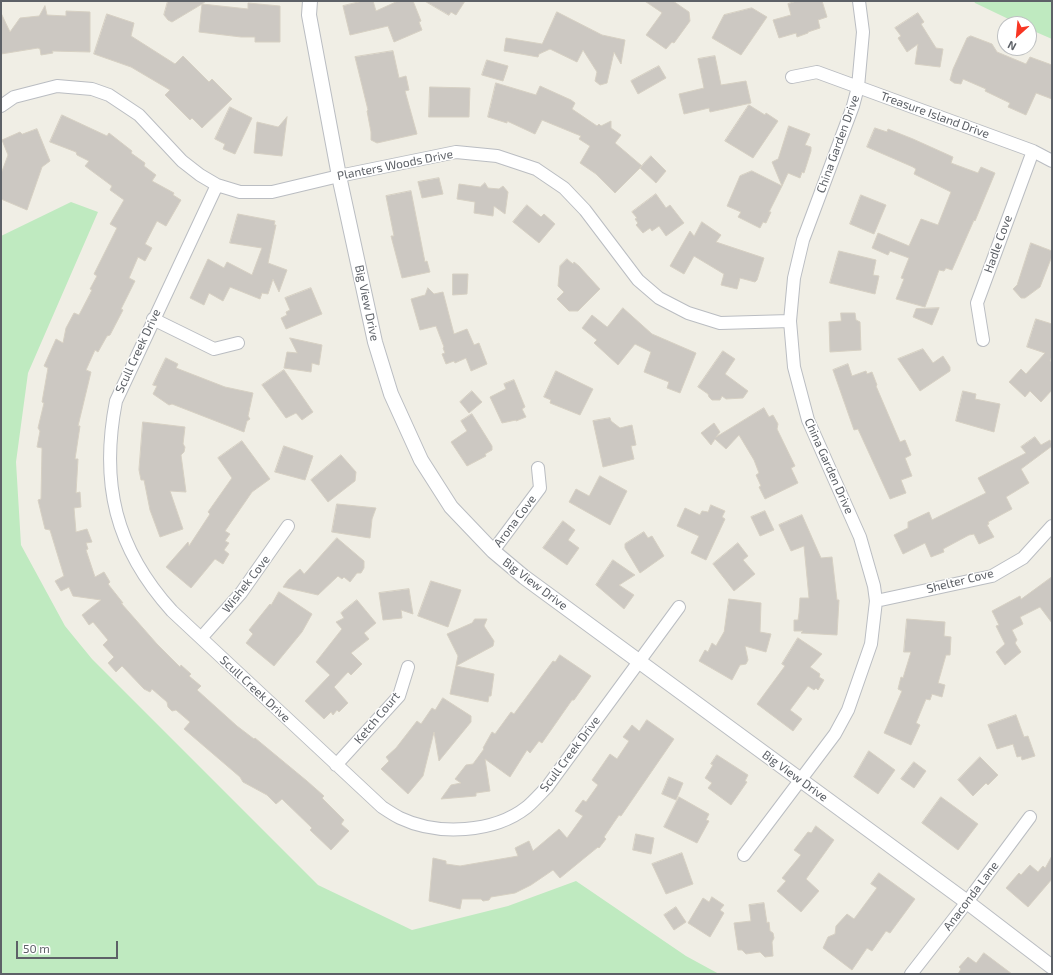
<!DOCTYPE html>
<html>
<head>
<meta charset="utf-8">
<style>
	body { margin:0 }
	#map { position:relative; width:1053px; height:975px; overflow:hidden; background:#f0eee5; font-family:"Exo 2",sans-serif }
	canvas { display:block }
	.frame { position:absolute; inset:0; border:2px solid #5d6167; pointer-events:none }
	.north { position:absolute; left:997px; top:16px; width:40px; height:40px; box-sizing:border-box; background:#fff; border:1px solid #bec0c2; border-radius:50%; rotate:207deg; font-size:11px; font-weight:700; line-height:16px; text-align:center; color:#5d6167 }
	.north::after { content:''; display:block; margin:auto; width:14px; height:18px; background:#f83623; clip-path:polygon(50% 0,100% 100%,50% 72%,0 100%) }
	.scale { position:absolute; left:16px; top:941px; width:102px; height:18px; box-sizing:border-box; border:2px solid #5d6167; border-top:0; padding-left:5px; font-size:12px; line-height:14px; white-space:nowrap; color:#5d6167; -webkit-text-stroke:3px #fff; paint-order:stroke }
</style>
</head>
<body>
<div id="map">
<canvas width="1053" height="975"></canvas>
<div class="frame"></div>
<div class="north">N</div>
<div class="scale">50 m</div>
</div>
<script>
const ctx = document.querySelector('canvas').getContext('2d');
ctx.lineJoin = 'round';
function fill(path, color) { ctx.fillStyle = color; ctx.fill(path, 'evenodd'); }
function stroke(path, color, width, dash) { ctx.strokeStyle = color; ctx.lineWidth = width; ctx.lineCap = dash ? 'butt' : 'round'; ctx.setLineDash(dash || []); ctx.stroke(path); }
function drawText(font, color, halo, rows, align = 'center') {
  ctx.font = font + ' "Exo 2",sans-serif'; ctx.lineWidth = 3; ctx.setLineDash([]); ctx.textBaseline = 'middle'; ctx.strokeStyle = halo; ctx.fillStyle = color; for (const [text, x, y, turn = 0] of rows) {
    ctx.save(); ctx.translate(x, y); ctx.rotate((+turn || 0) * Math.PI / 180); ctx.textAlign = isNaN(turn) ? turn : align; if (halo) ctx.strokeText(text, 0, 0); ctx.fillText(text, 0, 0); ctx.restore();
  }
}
const green = new Path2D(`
	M974,1H1052V39L1029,29V24H1019L975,3Z
	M71,202L98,212L28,373L16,462L21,545L65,626L92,659L318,885L412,930L508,906L576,881L686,956L719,974H1V236Z`);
const building = new Path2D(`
	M168,1H206L202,4L248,9V3L280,6V42H255V37H241L199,32L202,4L172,22L168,20L164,15Z
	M363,1H373L376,11L398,1H413L421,21L419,22L422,30L394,42L388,26L350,35L343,6Z
	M425,1H465L456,15L451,12L449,15Z
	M645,1H673L689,12L690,21L674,43L672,42L666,49L646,35L662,13Z
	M797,1H822L827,17L818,20L820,28L808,32V33L797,37L796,33L779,38L773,20L791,15L788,4Z
	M45,6L47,15L66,16V11L90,12V52L52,51L53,53L41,55L40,49L38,48L1,54V13L10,32L20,18L39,16Z
	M752,8L767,17L741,55L712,38L724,15Z
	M557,12L602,35L625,40L621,64L614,52L607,83L600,85L595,81L597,72L583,50L577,62L550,49L539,54L538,57L504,51L506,38L542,44Z
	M918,13L924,22L921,24L936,48L943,49L940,67L915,64L918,44L907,52L898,38L901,36L895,28Z
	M107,14L134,23L131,36L175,64L183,56L209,82L212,79L232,99L202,128L192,118L190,120L165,95L170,90L131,67L94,54Z
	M971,36L992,44L997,52L1026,64L1030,57L1052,65V99L1036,93L1026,115L1008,107L1010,103L985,91L986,89L963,79L961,84L954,83L950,80L953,69L967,38Z
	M393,51L399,78L406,76L409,90L405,91L417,134L377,143L371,140V132L367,111L368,110L355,57Z
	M715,56L721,85L746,81L751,103L710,112L709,108L684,114L679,94L704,88L698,59Z
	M487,60L508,66L503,81L482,75Z
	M659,66L666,78L638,94L631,81Z
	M496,83L536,95L540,86L571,100L575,103L572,109L597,126L599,124L601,126L611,121V128L621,135L615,143L642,166L615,193L596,174L580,163L590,146L579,139L581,136L542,120L535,134L507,121V123L488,117Z
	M430,87L470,88L469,117H429Z
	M749,105L765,115L766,113L778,121L753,158L725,141Z
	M230,107L252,118L235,154L223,149L225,144L215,139Z
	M62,115L107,136L109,133L132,151L131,153L145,163L144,166L156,175L152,181L174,193L173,195L181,200L166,226L157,221L145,244L152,248L145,261L138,257L129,278L135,281L121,309L123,310L110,335L107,336L98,352L95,350L86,370L91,372L78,426H80L75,459H78L76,493L80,492L81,507L74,508L76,532L87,529L92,542L86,543L88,549L86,550L95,577L104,572L110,582L108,584L123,603H121L157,644L180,667L181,665L191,674L189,676L201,686L197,690L237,726L254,739L255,738L307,781L324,796L322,798L344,820L341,824L349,831L331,850L310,830L312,828L282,799L276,804L267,795L243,782L240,777L184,729L190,722L176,710L172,711L168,707L167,702L152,689L150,692L144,689L122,666L116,672L108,663L114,657L103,645L108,640L93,622L89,625L82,615L101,600L73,596L69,587L61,591L55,581L64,576L50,530L45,529L38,500L41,499L42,448L37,447L40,431L38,428L44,403L42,402L48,368L44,366L56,339L63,343L66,328L74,313L79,315L92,290L90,289L97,276L94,274L117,228L110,224L124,200L110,190L112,186L85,166L89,161L77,155L76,152L50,142Z
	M287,117L282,156L254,153L257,122L278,127Z
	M789,126L810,134L805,145L811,147V151L804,173L802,172L800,178L788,173L782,186L772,162L778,159Z
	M875,128L887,132L888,129L913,139L953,157L951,163L978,173L981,167L995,173L975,221L974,220L952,270L946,268L944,271L939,270L925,307L896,299L904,279L901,278L909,258L890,251L888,255L872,248L878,233L909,246L921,219L938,225L951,192L914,174L916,169L913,167L867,147Z
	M37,129L50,161L42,167L27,210L1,199V174L8,155L2,140L20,132L22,134Z
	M651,156L666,171L656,183L640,168Z
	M752,171L782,186L769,212H771L766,223L763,222L760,228L738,217L741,212L727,206L740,176Z
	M439,178L443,194L422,198L418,182Z
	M485,183L488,188L499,189L503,186L508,192L505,214L494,206L493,216L474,213L475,202L457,199L459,184L480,187Z
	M411,191L425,262L427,261L430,272L402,278L391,236H394L386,196Z
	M656,194L666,208L670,205L684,223L666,236L659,226L652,231L650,228L643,233L636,225L638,223L635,219L637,218L632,212Z
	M861,195L886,205L874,234L850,224Z
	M527,205L541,217L544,214L555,224L539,243L513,222Z
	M238,214L275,221L274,225H276L268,263L287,270L279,292L273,279L268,294L262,293L260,299L230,287L223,301L209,293L204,305L190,298L208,259L224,268L227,262L252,275L262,248L230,243Z
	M702,222L721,235L716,242L764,258L757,280L755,282L740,278L737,289L721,285L724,274L694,256L684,274L670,266L690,231L694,236Z
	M1031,243L1052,251V256L1040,287L1025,298H1021L1013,289L1017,285Z
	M839,251L876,260L873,275L879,276L875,294L830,283Z
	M567,259L573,264L574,262L579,266L600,289L578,311H569L557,299L564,292L558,286L560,266Z
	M453,274H468L467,294L453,295Z
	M311,288L322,314L286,329L281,318L287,315L286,312L290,310L285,298Z
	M428,288L434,294L443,292L454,334L467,329L474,345L479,343L487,364L471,371L466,358L455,363L454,361L446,364L442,354L445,353L443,348L444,347L436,326L420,330L411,299L425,295Z
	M623,308L652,334L696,353L680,393L667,388L669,382L644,372L651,352L635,344L618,365L594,343L597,340L582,328L592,315L607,327Z
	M939,308L932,325L913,317L916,309Z
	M841,313H855L856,320L860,322L861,350L830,352L829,322L841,321Z
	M1036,319L1052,324V356L1050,361L1052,363V390L1041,402L1030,391L1025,397L1009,382L1021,369L1026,374L1045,353L1027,347Z
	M290,338L322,345L319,365L312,363L311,372L284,368L287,352L297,353Z
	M923,349L933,363L943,356L950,367V371L920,391L898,359Z
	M723,351L735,359L725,374L748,391L743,398L726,399L722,396L720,400H712L709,397L708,394L698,387Z
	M166,358L178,364L176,368L225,387L253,393L248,416L250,419L247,421L244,432L172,404L169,405L153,394L157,386L153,385Z
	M848,364L852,376L866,371L867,374L872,372L877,385L876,386L900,442L905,440L911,455L905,458L912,476L901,480L906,493L890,499L858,429L854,430L833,370Z
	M284,370L313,412L302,420L296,413L286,418L262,385Z
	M556,371L593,389L580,415L550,403L551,400L544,397Z
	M514,380L525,407L522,409L526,417L516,421V420L502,423L490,397L506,389L504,384Z
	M472,391L482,402L469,413L460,402Z
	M963,391L976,394L975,399L1000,404L994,432L956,421Z
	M764,408L769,417L773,415L778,424L777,429L795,466L791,468L798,483L765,499L759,487L761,486L756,475L759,473L754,460L739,435L726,449L715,439L711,445L701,433L714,423L720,432L716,437Z
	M472,414L492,446V450L485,454L486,456L467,466L451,442L467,431L461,421Z
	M610,418L611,421L620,428L632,425L636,445L631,446L634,459L603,467L593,421Z
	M143,422L185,427L183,444L185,447L184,452L181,455L186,492L170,491L183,529L160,537L150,510L144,480H141L139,470Z
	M1035,437L1041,445L1050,440L1052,446L1021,469L1029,483L1006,497L1012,509L988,522L989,524L987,525L994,537L979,544L974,534L969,535L943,549L944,552L931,557L925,543L903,554L894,535L908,528V522L929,512L932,520L986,493L978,478L1026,453L1021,447Z
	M242,441L270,479L252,492L225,531L230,534L225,541L229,543L224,550L229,554L223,564L215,559L191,588L166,567L188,542L189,546L210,514L208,512L232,478L218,458Z
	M284,446L313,456L305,480L275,472Z
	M341,455L356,472L355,481L328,502L311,480Z
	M600,476L627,491L610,525L569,502L576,489L589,496Z
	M337,504L376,508L372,519L370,538L332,532Z
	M711,505L725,511L722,517L725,519L706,560L691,553L699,536L677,526L685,508L700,515L702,511L708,512Z
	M765,511L774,530L760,536L751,517Z
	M802,515L821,558L832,557L837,600H839L837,635L801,633L803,631H794V620H798L799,613L800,598H809L804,546L791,551L779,525Z
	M563,521L575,530L568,540L579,548L567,565L543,548Z
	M644,532L648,538L652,536L664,556L640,573L625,548V544Z
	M337,538L364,561V568L361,573H357L350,582L344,577L342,579L338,576L318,595L283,587L288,580L300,569L304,574Z
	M738,543L748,556L743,560L755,574L734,591L713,564Z
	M613,560L635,575L619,585L634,595L624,609L596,585Z
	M1052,577V623L1040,607L1020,617L1023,624L1012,630L1017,640L1015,643L1021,652L1005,665L996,652L1005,644L996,626L999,625L992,611L1020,596L1021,599Z
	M431,581L461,590L448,627L418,616Z
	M409,589L413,614L401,610L402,618L383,620L379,593Z
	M279,592L312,614L302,632L274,666L246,643L253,634L249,630L270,604L271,605Z
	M729,599L761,603L760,632L771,634L766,652L745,646L748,660L746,664L740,665L732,680L699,661L705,650L708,652L712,643L716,646L724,632Z
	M357,600L376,623L364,633L369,639L351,653L362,664L351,675L348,672L334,687L348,703L339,712L337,710L333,715L331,712L324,719L305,701L330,675L316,662L342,629L336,622L344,618L341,613Z
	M475,619H487L484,626L494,641L493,646L456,666L494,674L491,696H489L488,702L450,694L458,656L447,634L472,623Z
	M907,619L945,622L944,636L951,637L950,655H946L938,683L945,685L942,697L932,694L930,700L926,699L916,723L920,725L911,745L884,733L902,691L898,689L901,677L903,678L911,652H904Z
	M798,638L822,654L810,667L820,674L819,677L824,680L818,690L816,688L814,690L808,686L790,710L802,719L793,731L757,704L785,666L782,664Z
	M560,655L591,676L574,700H572L542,743L539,741L530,753L527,750L510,777L485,759L490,791L476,793V796L441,799L451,785L461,783L455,779L466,765L473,764L484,749L483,748L492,732L495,734L511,712L514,714L553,661L555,662Z
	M443,698L471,716V722L439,761L434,732L423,776L408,794L381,769L389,761L386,757L396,748L417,721L421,724L432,708L435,710Z
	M1016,715L1024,737L1028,736L1035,756L1022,760L1021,756L1017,757L1013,744L997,749L988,725Z
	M647,720L674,739L621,816L619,815L604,837L606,839L599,848L598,847L560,878L553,870L531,885L515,893L491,897L489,900L483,901L481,899H462L460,909L429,901L433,858L446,861V864L460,866L518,856L515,848L529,841L533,851L559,829L567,838L583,816L575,811L583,800L586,802L598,785L592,780L610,754L617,759L629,741L623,737L632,725L639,731Z
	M869,751L895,770L878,794L854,777Z
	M717,755L748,775L745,781L747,782L731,805L708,788L712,783L705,778L713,765L711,764Z
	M980,757L998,775L988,785L986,783L973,796L958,780Z
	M914,762L926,771L914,788L901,779Z
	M669,777L683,783L676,800L662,794Z
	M679,797L709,814L706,820L709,821L697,843L664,827Z
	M941,797L978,824L958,850L922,823Z
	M816,826L834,840L806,879L819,891L801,912L777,891L786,881L782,878L801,855L794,850L808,832L811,833Z
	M636,834L654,838L651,854L633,850Z
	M682,853L693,884L666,894L652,864Z
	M1052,856V879L1028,907L1006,888L1019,873L1021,875L1030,865L1038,872L1043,866L1045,868Z
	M879,873L915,899L890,933L886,931L872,951L867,948L852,970L823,948L828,937L835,934L836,926L847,914L854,919L877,888L871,884Z
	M712,897L724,905L720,910L724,913L710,937L688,923L703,898L709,902Z
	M764,903L767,923L769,922L770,931L773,933L774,938L772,942L773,956L765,957L760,952L746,954L742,950H738L734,923L751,921L749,905Z
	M676,907L686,922L674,930L664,915Z
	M984,953L1012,974H958L961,969L959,967L968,957L976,963Z`);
const minor = new Path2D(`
	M792,77L817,72L1033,151L1052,161
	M1,106L14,97L57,86L92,89L109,95L139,115L182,161L200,175L217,185L240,192H272L339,176L456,152L497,156L536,169L564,188L585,210L638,280L659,298L688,313L720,323L790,321
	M217,185L116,401C100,483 115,548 172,611L382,807C388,811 394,815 400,818C438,836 494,833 527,807C534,801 541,793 547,787L679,607
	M153,319L214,349L238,343
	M983,340L977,303L1033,151
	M493,551L540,488L538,468
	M876,601L992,576L1023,558L1052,526
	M201,638L241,593L288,526
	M336,765L399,696L408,667
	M744,855L835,734L848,710L871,644L876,601L874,586L860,537L808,420L794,367L790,321L794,278L803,240L853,106L858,87L863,32L859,1
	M911,974L967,902L1030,817`);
const tertiary = new Path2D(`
	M310,1L309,15L339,176L375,342L391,394L421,460L451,507L493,551L524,577L967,902L1052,967`);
const streetNames = [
	["Treasure Island Drive",935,115,20],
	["China Garden Drive",838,144,-70],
	["Planters Woods Drive",395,165,-11],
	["Hadle Cove",998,244,-70],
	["Big View Drive",367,303,78],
	["Scull Creek Drive",138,351,-65],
	["China Garden Drive",829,466,66],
	["Arona Cove",515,521,-53],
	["Shelter Cove",960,581,-14],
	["Wishek Cove",246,584,-52],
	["Big View Drive",535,584,37],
	["Scull Creek Drive",255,689,43],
	["Ketch Court",377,718,-50],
	["Scull Creek Drive",570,754,-53],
	["Big View Drive",795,776,36],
	["Anaconda Lane",971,896,-53]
];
fill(green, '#bfeac0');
fill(building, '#ccc8c2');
stroke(building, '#d6d0c3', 1);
stroke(minor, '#babdc2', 14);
stroke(tertiary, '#babdc2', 16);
stroke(minor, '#fff', 12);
stroke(tertiary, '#fff', 14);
drawText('12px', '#5d6167', '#fff', streetNames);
</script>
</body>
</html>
